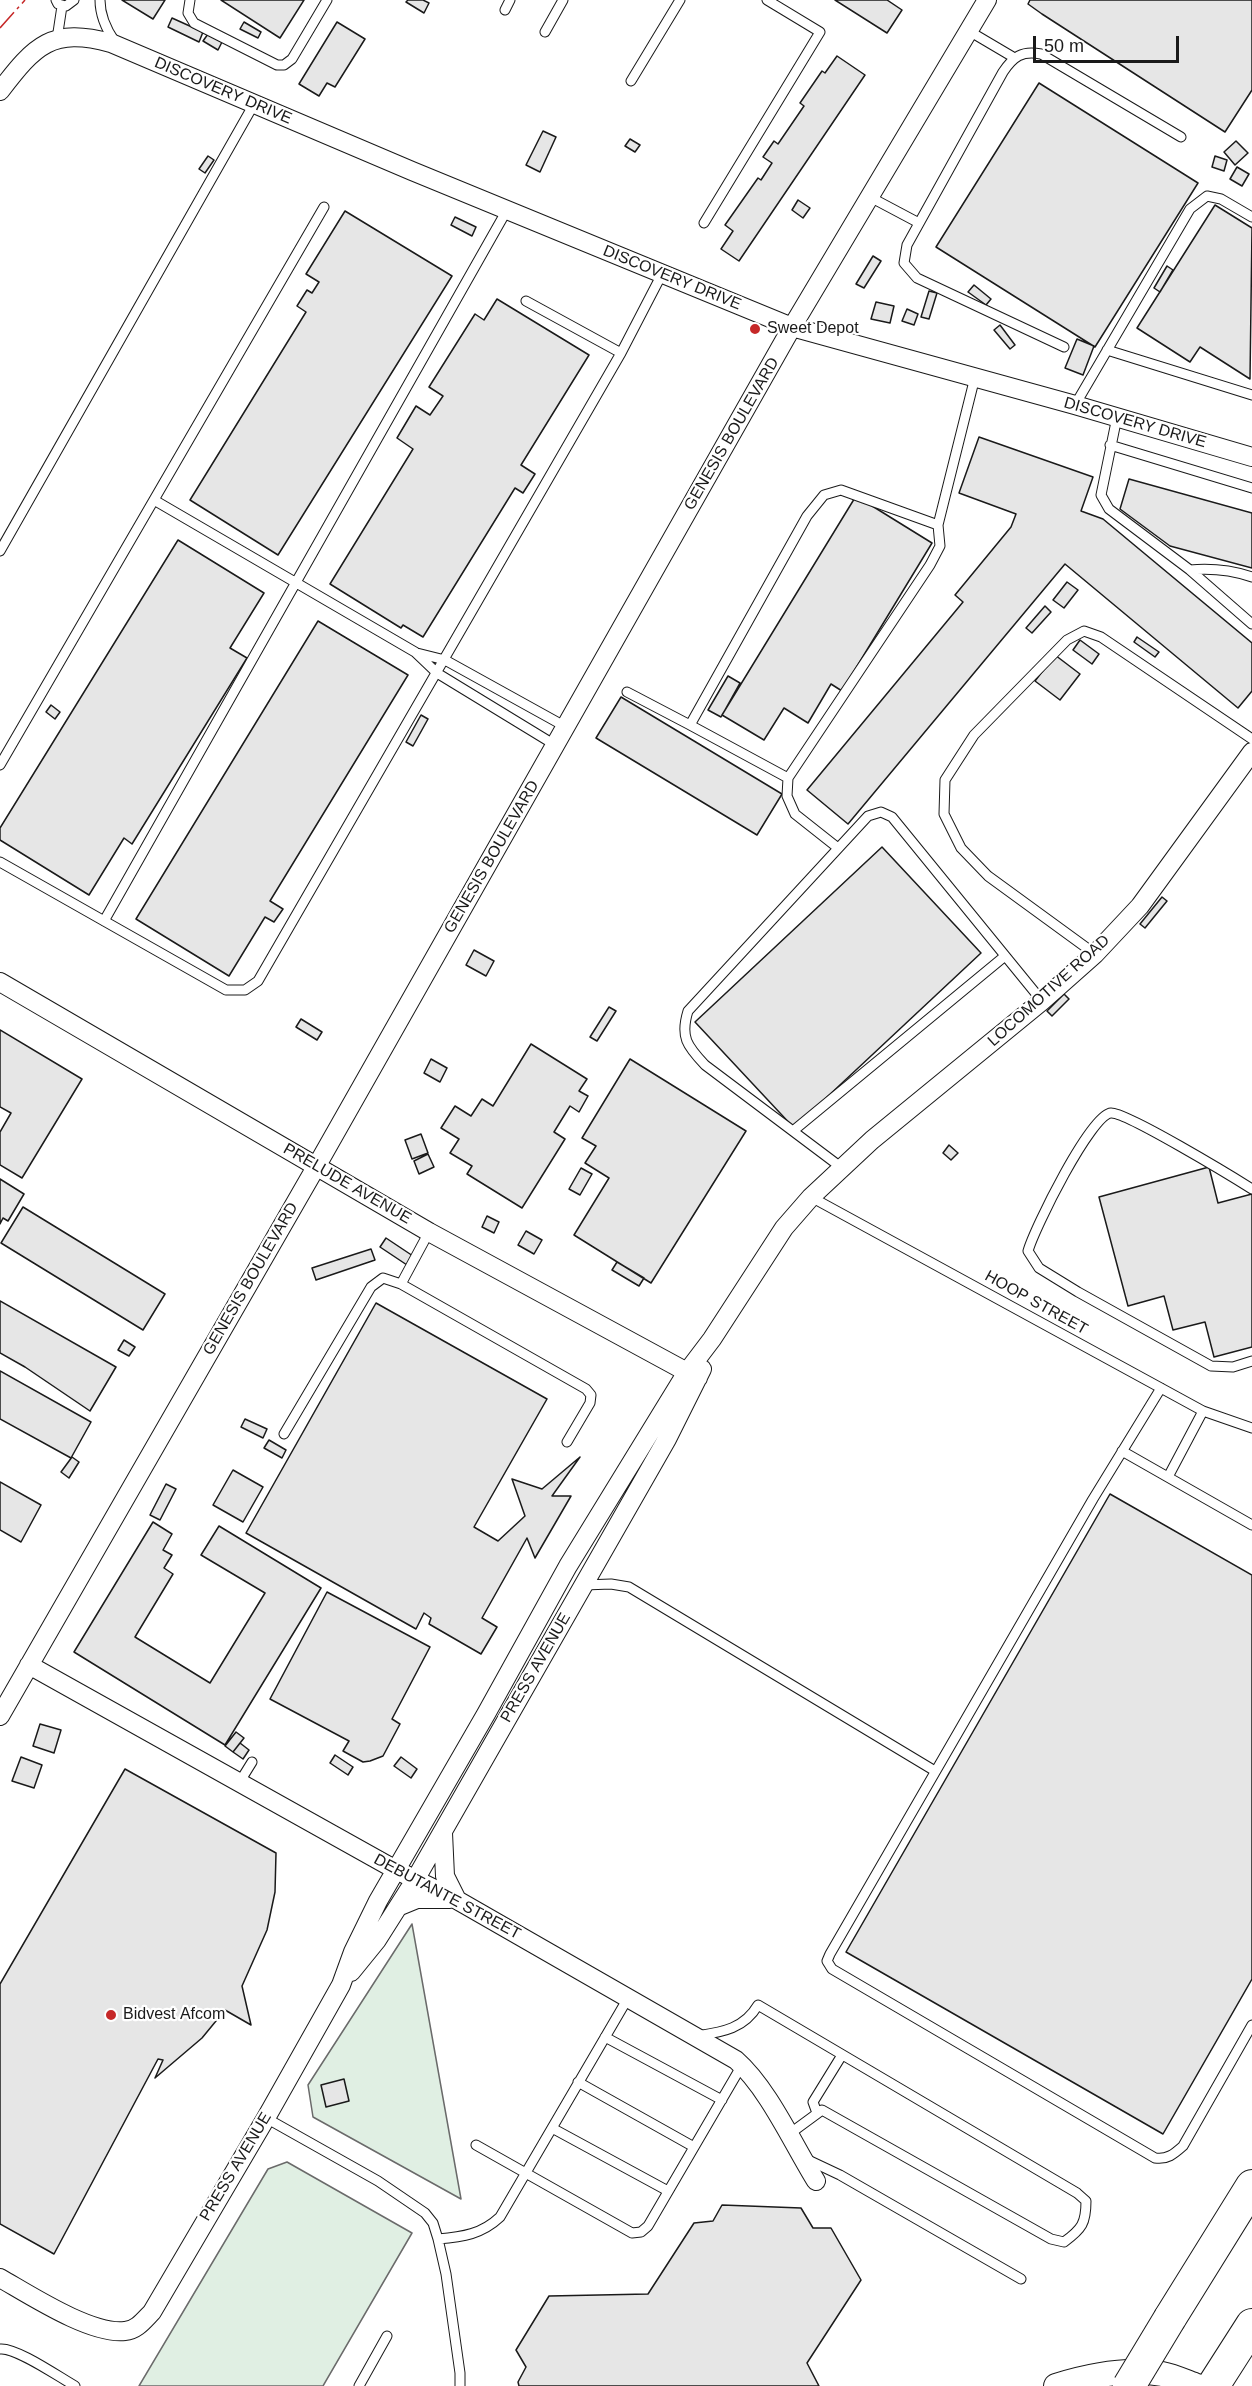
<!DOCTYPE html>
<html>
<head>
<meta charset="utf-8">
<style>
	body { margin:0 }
	#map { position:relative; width:1252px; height:2386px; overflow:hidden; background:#fff; font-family:Arial,sans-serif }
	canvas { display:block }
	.scale { position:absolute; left:1033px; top:36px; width:146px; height:27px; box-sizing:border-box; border:3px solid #1a1a1a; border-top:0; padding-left:8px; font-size:18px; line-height:21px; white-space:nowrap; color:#1a1a1a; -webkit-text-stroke:4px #fff; paint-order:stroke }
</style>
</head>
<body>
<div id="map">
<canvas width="1252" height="2386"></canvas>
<div class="scale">50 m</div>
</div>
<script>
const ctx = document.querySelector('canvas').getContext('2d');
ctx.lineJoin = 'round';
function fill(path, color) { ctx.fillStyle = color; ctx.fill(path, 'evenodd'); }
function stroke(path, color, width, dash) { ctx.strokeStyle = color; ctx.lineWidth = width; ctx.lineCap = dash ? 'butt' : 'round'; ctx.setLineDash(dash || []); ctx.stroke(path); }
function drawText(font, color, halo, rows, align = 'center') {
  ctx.font = font + ' Arial,sans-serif'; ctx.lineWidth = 4.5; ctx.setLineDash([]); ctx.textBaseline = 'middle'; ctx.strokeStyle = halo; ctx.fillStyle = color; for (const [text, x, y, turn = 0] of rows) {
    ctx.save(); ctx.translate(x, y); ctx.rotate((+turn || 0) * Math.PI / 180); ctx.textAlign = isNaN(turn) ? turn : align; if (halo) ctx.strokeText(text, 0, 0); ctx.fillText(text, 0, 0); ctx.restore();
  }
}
const green = new Path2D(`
	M412,1924L461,2199L313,2117L308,2085Z
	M287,2162L412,2233L323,2386H139L268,2169Z`);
const building = new Path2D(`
	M122,0H165L153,19Z
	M221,0H304L280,38Z
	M408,0H423L429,3L424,13L406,2Z
	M835,0H887L902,10L887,33Z
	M1030,0H1252V90L1225,132L1042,14L1028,4Z
	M172,18L203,32L199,42L168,27Z
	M244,22L261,32L258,38L240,29Z
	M337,22L365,39L335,87L327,83L319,96L299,84Z
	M208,34L222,42L218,50L203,41Z
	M837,56L865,75L739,261L721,249L733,231L725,225L758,178L761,180L772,163L763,157L774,141L778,144L804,106L800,103L822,71L825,73Z
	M1039,83L1198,183L1095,347L936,247Z
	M543,131L556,137L540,172L526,165Z
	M630,139L640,145L635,152L625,146Z
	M1236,141L1248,153L1235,165L1224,152Z
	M208,156L214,160L205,173L199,169Z
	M1215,156L1227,160L1224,171L1212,167Z
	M1237,167L1249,174L1242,186L1230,179Z
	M798,200L810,208L803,218L792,210Z
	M1215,205L1252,228L1250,379L1200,347L1190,362L1137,328Z
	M345,211L452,276L278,555L190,500L306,312L297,306L307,290L312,293L319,282L306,274Z
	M455,217L476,227L472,236L451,225Z
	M873,256L881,261L864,288L856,284Z
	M1167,266L1173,270L1160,292L1154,288Z
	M974,285L991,299L986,305L968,292Z
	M929,291L937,293L929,319L921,317Z
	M497,299L589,355L521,465L535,474L523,493L515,488L423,637L403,625L401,628L330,584L413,449L397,438L416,406L430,415L443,396L429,387L475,314L484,320Z
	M876,302L894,306L890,323L871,319Z
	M907,309L918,314L914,325L902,321Z
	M1000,325L1015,345L1010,349L994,330Z
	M1077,339L1094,346L1083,375L1065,368Z
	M979,437L1093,477L1081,511L1103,519L1252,643V691L1238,708L1065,564L848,824L807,790L963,602L955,595L1011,527L1016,514L959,493Z
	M1129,479L1252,513V568L1170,546L1120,509Z
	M856,496L932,543L842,691L831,684L808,723L784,708L764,740L722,715Z
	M178,540L264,593L230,648L247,658L132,844L124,838L89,895L0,840V828Z
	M1067,582L1078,590L1064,608L1053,600Z
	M1045,606L1051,612L1032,633L1026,628Z
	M318,621L408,675L270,901L283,909L274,922L265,917L229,976L136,919Z
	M1137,637L1159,652L1155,657L1134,642Z
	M1080,640L1099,654L1092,664L1073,650Z
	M1055,655L1080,674L1060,700L1035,681Z
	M728,676L740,683L721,717L708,710Z
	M621,697L782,794L757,835L596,738Z
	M51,705L60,712L55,719L46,712Z
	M421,715L428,719L413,746L406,742Z
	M882,847L981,953L794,1128L695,1022Z
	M1162,897L1167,901L1145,928L1140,924Z
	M474,950L494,961L486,976L466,965Z
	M1064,994L1069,999L1052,1016L1047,1011Z
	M609,1007L616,1011L597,1041L590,1037Z
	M301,1019L322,1032L317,1040L296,1027Z
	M0,1030L82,1079L22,1178L0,1165V1132L11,1113L0,1107Z
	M531,1044L587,1079L579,1091L588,1096L579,1112L570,1106L554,1132L565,1139L522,1208L467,1174L472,1166L450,1153L459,1139L441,1128L455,1106L471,1116L482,1099L493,1106Z
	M431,1059L447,1068L440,1082L424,1073Z
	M630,1059L746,1131L651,1283L574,1235L609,1178L585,1163L596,1146L582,1138Z
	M421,1134L428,1153L412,1159L405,1140Z
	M949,1145L958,1153L951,1160L943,1153Z
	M428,1154L434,1167L419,1174L414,1161Z
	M1209,1167L1218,1203L1252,1194V1347L1214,1357L1205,1322L1173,1330L1164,1296L1128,1306L1099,1197Z
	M581,1168L592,1174L580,1195L569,1189Z
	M0,1179L24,1194L8,1221L3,1218L0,1224Z
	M23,1207L165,1294L143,1330L1,1243Z
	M487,1216L499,1222L494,1233L482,1227Z
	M526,1231L542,1240L534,1254L518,1245Z
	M386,1238L413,1256L407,1265L380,1247Z
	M371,1249L375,1260L316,1280L312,1268Z
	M617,1262L644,1278L639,1286L612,1270Z
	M0,1301L116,1367L90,1411L25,1367L0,1353Z
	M376,1303L547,1399L474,1527L498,1541L525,1516L512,1479L542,1489L580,1457L552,1496H571L535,1558L527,1538L482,1618L497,1627L481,1654L429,1624L431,1618L424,1613L416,1629L246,1533Z
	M124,1340L135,1347L129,1356L118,1350Z
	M0,1371L91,1422L71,1458L0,1419Z
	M245,1419L267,1429L263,1438L241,1427Z
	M269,1440L286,1450L282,1458L264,1448Z
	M72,1457L79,1462L69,1478L61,1472Z
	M233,1470L263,1487L243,1522L213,1505Z
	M0,1482L41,1505L21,1542L0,1530Z
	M166,1484L176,1489L160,1520L150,1515Z
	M1110,1494L1252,1575V1979L1163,2134L846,1952Z
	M153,1522L172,1534L163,1550L172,1555L164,1568L173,1574L135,1637L210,1683L265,1593L201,1555L219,1526L321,1588L225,1745L74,1652Z
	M327,1592L430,1647L392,1719L400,1724L383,1756L370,1761L363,1762L343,1751L349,1741L270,1699Z
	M40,1724L61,1730L54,1753L33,1746Z
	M236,1732L244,1738L233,1752L225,1746Z
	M240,1743L249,1750L243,1759L233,1752Z
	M335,1755L353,1767L348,1775L330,1763Z
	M21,1757L42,1765L34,1788L12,1781Z
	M401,1757L417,1769L411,1778L394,1766Z
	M125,1769L276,1853L275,1892L267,1930L242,1986L251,2025L225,2010L202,2038L155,2078L163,2060L158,2059L54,2254L0,2224V1984Z
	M344,2079L349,2101L326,2107L321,2085Z
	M722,2205L801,2208L813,2228H831L861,2280L807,2363L819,2386H519L518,2382L526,2367L516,2350L549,2296L648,2294L694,2223L713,2221Z`);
const lane = new Path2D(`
	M56,0L58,4L66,6L74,0
	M100,0C100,16 106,29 115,42
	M190,0L188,13L194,23L277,65H284L292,59L327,0
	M505,10L510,0
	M969,31L1013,57
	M545,32L563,0
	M57,39L62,6
	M631,81L680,0
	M870,197L919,223
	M704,223L820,32L767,0
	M526,301L621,353
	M1064,347L917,278L904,263L907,245L1003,72C1013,57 1022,50 1041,54L1181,137
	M1107,350L1252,395
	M1075,405L1190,209L1207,196L1221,199L1252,217
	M1117,417L1101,495L1109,509L1190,570C1212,568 1231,570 1252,577
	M1110,445L1252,488
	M154,500L415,652L437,673L555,745
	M938,525L975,377
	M0,551L254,104
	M1190,570L1252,624
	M417,653L445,660L566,727
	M627,692L690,725L807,516L824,495L841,490L938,525L940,546L930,565L788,778L787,796L795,814L838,848
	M690,725L788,778
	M0,765L324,207
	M0,862L226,990H245L258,981L621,353L662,274
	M104,921L507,210
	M1095,954L988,876L961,848L944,814L945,780L974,735L1067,640L1084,631L1101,637L1252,739
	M793,1131L1005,956
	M842,1168L705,1065C687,1046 680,1037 688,1011L868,816L881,812L892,817L1042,1001
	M1252,1189C1233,1177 1126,1112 1111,1113C1091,1114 1034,1229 1028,1251L1039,1268L1078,1292L1211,1366L1233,1367L1252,1361
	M811,1197L1203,1411L1252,1428
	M429,1232L401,1284L586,1389L591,1395L590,1403L567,1442
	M1161,1388L1093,1499L830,1954L827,1961L832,1969L1155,2158C1167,2160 1174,2154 1183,2146L1252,2025
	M284,1434L371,1287L383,1278L401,1284
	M1122,1451L1252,1525
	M1168,1477L1203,1411
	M584,1585L611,1584L629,1587L935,1771
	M239,1783L252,1762
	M697,2036C722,2032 744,2029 758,2005L1077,2193L1086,2201C1086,2223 1082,2229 1064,2242L1051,2239L822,2110L788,2135
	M605,2037L722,2100
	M578,2082L694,2147
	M817,2113L813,2102L842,2055
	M266,2118L378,2181L425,2213L433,2223L438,2239L446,2274L460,2373V2386
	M552,2128L668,2191
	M476,2145L632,2233L641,2232L648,2226L742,2065
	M806,2159L840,2175L1021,2279
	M438,2239C463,2237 482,2234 500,2217L628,1998
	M0,2349C16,2347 59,2377 75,2386
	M359,2386L387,2336`);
const street = new Path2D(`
	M0,91C35,45 52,27 111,43L412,171L792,327L1075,405L1252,457
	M0,982L429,1232L698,1378
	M29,1665L396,1870L457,1900L736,2060C768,2088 793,2144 816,2181
	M0,1716L316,1167L792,327L987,0
	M443,1833L445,1876L457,1900
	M400,1906L417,1899H450
	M351,1972L377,1940L415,1880L667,1439L702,1369
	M0,2278C30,2295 91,2335 125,2331C137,2330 144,2320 152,2312L266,2118L341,1985L353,1952L378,1901L486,1714L568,1566L687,1372L712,1339L784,1228L811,1197L872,1140L1042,1001L1095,954L1140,906L1252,752`);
const secondary = new Path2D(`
	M1056,2386C1088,2376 1128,2368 1162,2374C1173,2376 1186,2382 1197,2386`);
const highway = new Path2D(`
	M1170,2318L1252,2186
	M1213,2386L1252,2325`);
const highwayBridge = new Path2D(`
	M1129,2386L1170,2318`);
const power = new Path2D(`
	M0,28L25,0`);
const markers = [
	[755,329,6,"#c62828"],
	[111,2015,6,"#c62828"]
];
const streetNames = [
	["DISCOVERY DRIVE",223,91,23],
	["DISCOVERY DRIVE",672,278,22],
	["DISCOVERY DRIVE",1135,423,16],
	["GENESIS BOULEVARD",732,434,-60],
	["GENESIS BOULEVARD",492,857,-60],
	["LOCOMOTIVE ROAD",1049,991,-42],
	["PRELUDE AVENUE",347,1184,30],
	["GENESIS BOULEVARD",251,1279,-60],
	["HOOP STREET",1036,1303,29],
	["PRESS AVENUE",536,1668,-60],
	["DEBUTANTE STREET",447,1897,28],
	["PRESS AVENUE",236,2167,-59]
];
const poiNames = [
	["Sweet Depot",767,329],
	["Bidvest Afcom",123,2015]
];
fill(green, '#e0efe3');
stroke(green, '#6a6a6a', 1.5);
fill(building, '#e6e6e6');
stroke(building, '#1a1a1a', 1.5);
stroke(lane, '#1a1a1a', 11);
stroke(street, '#1a1a1a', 20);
stroke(secondary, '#1a1a1a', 26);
stroke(highway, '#1a1a1a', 34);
stroke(lane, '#fff', 9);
stroke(street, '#fff', 18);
stroke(secondary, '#fff', 24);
stroke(highway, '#fff', 32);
stroke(highwayBridge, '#1a1a1a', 34, []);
stroke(highwayBridge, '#fff', 32);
stroke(power, '#c62828', 1.5, [21, 4.5, 3, 4.5]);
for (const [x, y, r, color] of markers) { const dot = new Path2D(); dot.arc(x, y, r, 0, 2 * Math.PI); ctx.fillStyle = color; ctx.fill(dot); stroke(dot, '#fff', 2); }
drawText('16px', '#1a1a1a', '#fff', streetNames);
drawText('16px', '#1a1a1a', '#fff', poiNames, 'left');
</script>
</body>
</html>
